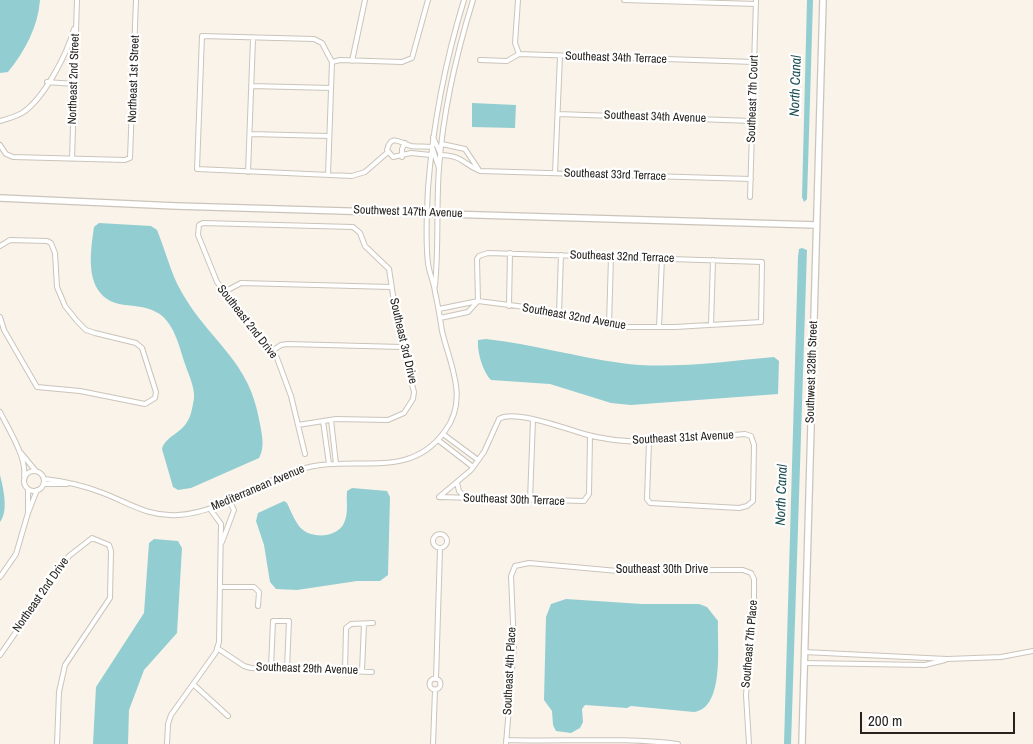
<!DOCTYPE html>
<html>
<head>
<meta charset="utf-8">
<style>
	body { margin:0 }
	#map { position:relative; width:1033px; height:744px; overflow:hidden; background:#faf3e9; font-family:"Archivo Narrow",sans-serif }
	canvas { display:block }
	.scale { position:absolute; left:860px; top:712px; width:155px; height:22px; box-sizing:border-box; border:2px solid #26231f; border-top:0; padding-left:6px; font-size:15px; line-height:18px; white-space:nowrap; color:#26231f; -webkit-text-stroke:4px #fff; paint-order:stroke }
</style>
</head>
<body>
<div id="map">
<canvas width="1033" height="744"></canvas>
<div class="scale">200 m</div>
</div>
<script>
const ctx = document.querySelector('canvas').getContext('2d');
ctx.lineJoin = 'round';
function fill(path, color) { ctx.fillStyle = color; ctx.fill(path, 'evenodd'); }
function stroke(path, color, width, dash) { ctx.strokeStyle = color; ctx.lineWidth = width; ctx.lineCap = dash ? 'butt' : 'round'; ctx.setLineDash(dash || []); ctx.stroke(path); }
function drawText(font, color, halo, rows, align = 'center') {
  ctx.font = font + ' "Archivo Narrow",sans-serif'; ctx.lineWidth = 4.5; ctx.setLineDash([]); ctx.textBaseline = 'middle'; ctx.strokeStyle = halo; ctx.fillStyle = color; for (const [text, x, y, turn = 0] of rows) {
    ctx.save(); ctx.translate(x, y); ctx.rotate((+turn || 0) * Math.PI / 180); ctx.textAlign = isNaN(turn) ? turn : align; if (halo) ctx.strokeText(text, 0, 0); ctx.fillText(text, 0, 0); ctx.restore();
  }
}
const water = new Path2D(`
	M0,0H40C38,27 25,51 8,72L0,73Z
	M807,0H813L807,199L804,202L802,197Z
	M472,103L516,105L515,128L472,127Z
	M99,223L151,226L157,230C165,249 171,274 181,291C210,343 250,359 260,424C262,435 265,448 259,458L191,488L178,490L173,487L162,449C165,437 181,433 187,422C190,418 192,410 193,404C197,391 189,376 185,364C179,346 174,321 156,312C146,306 130,306 119,304C84,295 90,255 94,227Z
	M802,248L807,250L791,744H784L798,257L799,249Z
	M486,339C532,344 576,357 621,363C667,370 728,361 774,357L779,361L778,394L631,405L611,403L550,384L491,380C483,372 477,352 478,340Z
	M0,475C3,487 9,511 0,522Z
	M352,488L387,491L390,497L388,575L380,581H357L297,590L276,589L270,582L264,545L256,521L258,513L284,501L287,503C291,511 296,525 303,530C314,539 338,537 344,523C349,512 346,502 347,491Z
	M154,539L178,541L182,548L177,633L144,670L129,710L128,744H93L96,687L144,613L149,543Z
	M566,599L642,604H699L707,607L718,621C717,645 725,708 694,712L631,706L627,708L585,705L582,709L583,722L580,728L571,733L556,731L553,725L552,711L544,700L546,617L551,604Z`);
const street = new Path2D(`
	M518,0L515,43L519,54
	M624,0L756,4
	M480,60L507,61L519,54L754,62
	M352,61L365,0
	M332,62L340,60L402,62L412,58L428,0
	M47,82L74,84
	M251,86L331,88
	M558,114L752,121
	M0,121C7,119 15,117 22,113C44,99 67,54 74,29
	M250,134L329,136
	M433,137L441,155C464,156 461,163 480,171L751,179
	M442,144L465,149L479,170
	M0,145L6,154L13,157L125,160L130,158L136,0
	M431,155L411,153L393,157L387,150C391,133 400,143 411,146C417,147 425,146 432,147L439,168
	M402,157V149L405,143
	M72,159L77,0
	M248,172L253,39
	M555,173L560,56
	M328,175L332,62L322,43L314,39L202,36L197,169L352,176L365,172L388,152
	M750,197L756,0
	M0,246L10,240L47,241L51,243L55,253L57,287L65,306L77,321L86,330L95,333L136,343L142,348L156,392L155,398L145,404L80,391L37,387L4,330L0,317
	M435,286C439,247 436,208 439,168C443,111 456,55 473,0
	M224,292L241,283L391,287
	M509,306L510,253
	M439,309L478,301L533,308L625,327H675L761,322L762,262L488,253L479,256L477,259L478,301
	M559,313L561,255
	M440,318L468,312L478,301
	M609,324L611,257
	M711,325L713,260
	M659,327L662,258
	M272,351L281,345L287,344L402,347
	M0,412C8,428 27,458 24,476
	M331,420L336,464
	M323,421L329,464
	M298,425L336,419L388,420L404,413L413,399L414,392L399,334L389,269L365,246L360,233L353,227L203,223L199,225L198,235L217,282L277,358L291,396L305,454
	M443,434L478,460
	M438,440L473,467
	M21,453L35,470
	M24 481a10 10 0 1 1 20 0a10 10 0 1 1-20 0Z
	M44,479C64,481 85,486 103,493C129,503 148,517 178,515C229,512 270,471 321,465C367,459 413,476 445,431C469,399 450,365 442,331C440,318 438,305 435,292C434,282 429,273 428,263C425,239 427,212 428,188C433,124 445,62 464,0
	M457,483L459,491L465,497
	M44,484H67
	M28,489V513
	M439,497L471,470L484,452L499,419C514,409 567,429 584,434C636,449 693,438 745,434L751,436L754,445L753,501L747,506L739,508L650,503L647,499L649,441
	M439,497L584,501L589,494L590,436
	M530,500L533,419
	M433 541a7 7 0 1 1 14 0a7 7 0 1 1-14 0Z
	M222,542L234,510L229,500
	M0,577L16,554L28,513L37,490
	M220,587H254L259,592L258,606
	M217,648L244,666L251,668L372,672
	M804,652L947,659L1001,657L1033,651
	M0,655L69,556L92,538L109,545L111,551L110,598L65,665L59,692L57,744
	M804,663L925,665L945,660
	M271,668L273,621H289L287,669
	M345,671L346,628L351,624L373,623
	M362,671L364,624
	M429.5 684a5.5 5.5 0 1 1 11 0a5.5 5.5 0 1 1-11 0Z
	M436,679L440,549
	M193,684L228,716
	M506,740C564,742 621,737 678,744
	M167,744L168,724L171,715L216,652L219,642L221,524L210,509
	M433,744L435,690
	M506,744L514,646L511,576L515,566L529,563L629,572L716,570H743L751,573L754,579V600L746,695L749,744`);
const secondary = new Path2D(`
	M0,198L176,206L816,225
	M802,744L823,0`);
const streetNames = [
	["Southeast 34th Terrace",616,58,2],
	["Northeast 2nd Street",74,79,-88],
	["Northeast 1st Street",134,79,-88],
	["Southeast 7th Court",753,99,-88],
	["Southeast 34th Avenue",655,117,2],
	["Southeast 33rd Terrace",615,175,2],
	["Southwest 147th Avenue",408,212,2],
	["Southeast 32nd Terrace",622,257,2],
	["Southeast 32nd Avenue",574,317,10],
	["Southeast 2nd Drive",247,322,52],
	["Southeast 3rd Drive",403,341,77],
	["Southwest 328th Street",812,372,-88],
	["Southeast 31st Avenue",683,438,-3],
	["Mediterranean Avenue",258,488,-23],
	["Southeast 30th Terrace",514,500,2],
	["Southeast 30th Drive",662,570],
	["Northeast 2nd Drive",41,595,-55],
	["Southeast 7th Place",750,644,-85],
	["Southeast 29th Avenue",307,669,2],
	["Southeast 4th Place",510,671,-87]
];
const waterNames = [
	["North Canal",796,86,-88],
	["North Canal",782,495,-88]
];
fill(water, '#92cdd1');
stroke(street, '#cac4ba', 6);
stroke(secondary, '#cac4ba', 8);
stroke(street, '#fff', 4);
stroke(secondary, '#fff', 5.5);
drawText('12px', '#26231f', '#fff', streetNames);
drawText('italic 14px', '#1c4f53', '#fff', waterNames);
</script>
</body>
</html>
